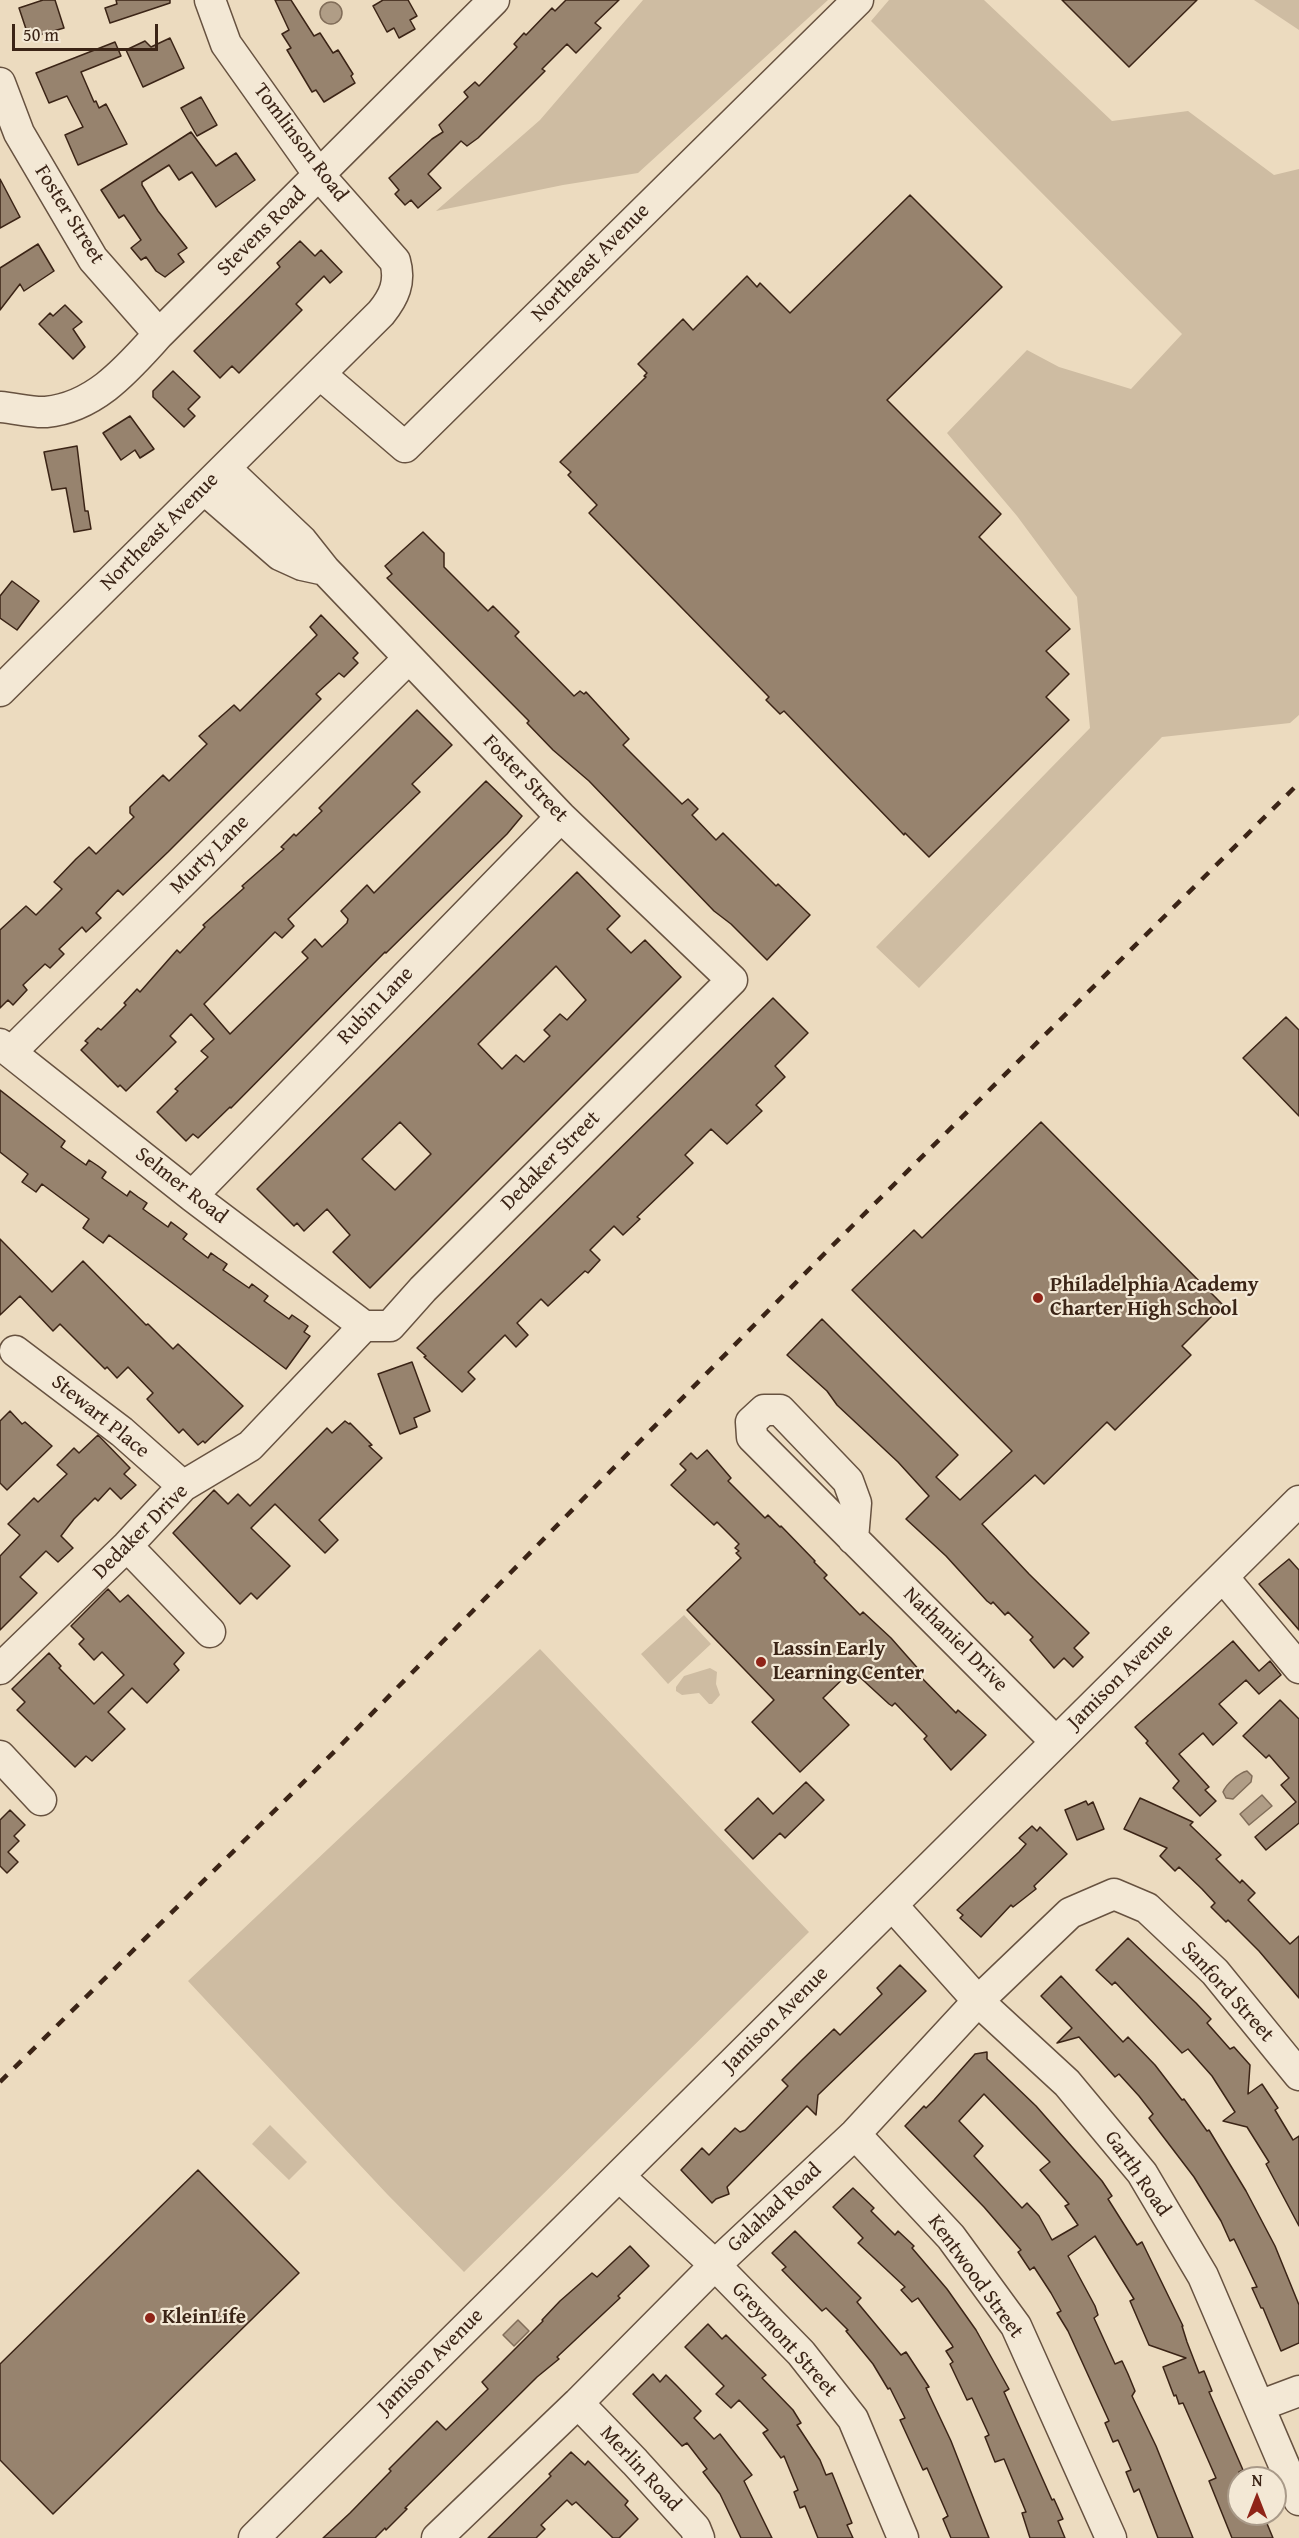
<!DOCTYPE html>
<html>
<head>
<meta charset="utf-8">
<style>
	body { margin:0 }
	#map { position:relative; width:1299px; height:2538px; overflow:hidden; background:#ecdbbf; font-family:"Gentium Book Plus",serif }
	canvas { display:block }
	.north { position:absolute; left:1227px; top:2466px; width:60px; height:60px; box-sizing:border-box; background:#f3e8d5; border:2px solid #a99a89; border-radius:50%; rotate:0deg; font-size:16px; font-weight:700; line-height:24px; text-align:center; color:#3b2416 }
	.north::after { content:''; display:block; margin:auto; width:21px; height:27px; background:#8f2418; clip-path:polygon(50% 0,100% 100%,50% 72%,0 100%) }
	.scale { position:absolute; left:12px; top:24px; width:146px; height:27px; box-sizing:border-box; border:3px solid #3b2416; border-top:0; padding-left:8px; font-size:18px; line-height:21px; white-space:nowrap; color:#3b2416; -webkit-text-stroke:4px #f3e8d5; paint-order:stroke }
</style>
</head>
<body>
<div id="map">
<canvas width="1299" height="2538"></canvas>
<div class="north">N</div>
<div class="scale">50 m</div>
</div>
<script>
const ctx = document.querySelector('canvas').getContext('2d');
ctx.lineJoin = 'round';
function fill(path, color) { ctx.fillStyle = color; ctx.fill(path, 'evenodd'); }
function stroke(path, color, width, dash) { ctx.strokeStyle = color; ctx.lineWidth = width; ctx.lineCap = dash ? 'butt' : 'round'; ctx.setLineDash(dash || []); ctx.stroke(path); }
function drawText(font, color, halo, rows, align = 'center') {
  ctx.font = font + ' "Gentium Book Plus",serif'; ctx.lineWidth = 4.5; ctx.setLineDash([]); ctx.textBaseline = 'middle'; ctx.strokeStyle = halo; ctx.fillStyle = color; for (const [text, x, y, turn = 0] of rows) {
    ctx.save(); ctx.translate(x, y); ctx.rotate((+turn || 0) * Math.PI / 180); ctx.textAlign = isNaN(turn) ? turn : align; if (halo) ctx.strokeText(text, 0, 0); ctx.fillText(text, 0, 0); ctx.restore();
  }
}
const green = new Path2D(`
	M643,0H828L638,173L563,185L436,211L540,120Z
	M889,0H984L1112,121L1188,111L1274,175L1299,169V715L1290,723L1162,737L919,988L876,947L1090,728L1077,597L1017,516L947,433L1027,350L1059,367L1131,389L1182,334L871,21Z
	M1254,0H1299V30Z
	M684,1615L711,1644L668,1684L641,1654Z
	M540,1649L809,1932L464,2272L387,2194L188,1981Z
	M710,1668L717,1672L716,1684L720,1695L712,1704H709L699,1693L682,1695L676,1691V1687L684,1676Z
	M270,2125L307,2162L289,2180L252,2144Z`);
const water = new Path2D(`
	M320 13a11 11 0 1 1 22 0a11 11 0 1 1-22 0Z
	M1247,1771L1252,1776L1251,1782L1233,1799L1226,1798L1223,1792C1226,1784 1239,1773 1247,1771Z
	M1262,1795L1272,1806L1249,1825L1240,1814Z
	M518,2320L529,2331L514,2346L503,2335Z`);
const building = new Path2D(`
	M43,0H55L64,28L29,38L19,8Z
	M116,0H170V3L110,23L105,8L117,4Z
	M275,0H291L314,36L320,33L333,53L338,50L353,74L351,76L355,83L324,102L316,90L312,92L287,50L291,48L282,34L289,30Z
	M383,0H408L417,16L410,20L415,29L399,38L394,28L387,32L373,6Z
	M566,0H619L595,23L601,28L576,53L567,44L542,69L545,71L478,138L467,146L461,141L428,174L441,188L418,208L411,200L405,205L395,194L399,190L389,178L432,139L443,132L439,125L468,97L464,92L475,82L479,86L517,47L514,44L524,33L526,35L552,8L555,11Z
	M1062,0H1197L1129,67Z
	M170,38L184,68L143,87L126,50L145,41L151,47Z
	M115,42L121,56L81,72L94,102L96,101L99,108L106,104L127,144L78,165L65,135L83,127L67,96L49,103L36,73Z
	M201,97L217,125L197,136L181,108Z
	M191,132L216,166L236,153L255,180L216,207L192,172L179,180L169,165L142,182V185L158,211L187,248L178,254L184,262L165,277L156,271L146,257L141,260L131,248L141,240L124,215L119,218L101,190Z
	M0,179L20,217L0,228Z
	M910,195L1002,287L887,400L1001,514L979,537L1070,629L1046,651L1069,674L1046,697L1069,720L929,857L905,833L904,835L784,711L780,714L766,700L769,697L589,513L597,505L568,475L571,472L560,462L646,377L644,376L647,373L638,364L683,319L693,330L747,276L757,287L760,283L790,313Z
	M300,241L315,256L321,250L342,272L330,283L324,276L296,304L302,310L239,373L232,366L220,378L194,351L280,267L277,263Z
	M38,244L54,271L24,291L20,284L0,310V268Z
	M65,305L82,322L73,329L85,347L73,359L39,324L50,313L53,316Z
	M173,371L200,397L188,409L195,416L184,427L153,397V391Z
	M130,416L154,449L140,458L135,450L121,460L103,433Z
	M77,446L85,511H88L91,529L74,532L66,488L52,490L44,452Z
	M423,532L444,553V567L488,611L493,606L519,632L515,636L574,696L580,691L584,694L586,692L629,739L623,745L682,804L688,799L698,809L692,815L716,840L723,833L776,886L778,884L810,915L767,960L731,924L714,911L589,781L553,750L527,723L529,721L387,578L392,574L385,566Z
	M12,581L39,601L17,630L0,618V596Z
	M321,615L358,653L353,658L358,663L344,677L339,673L316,694L321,699L168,852L123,895L118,890L96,913L101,918L86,932L82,927L59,949L64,954L50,968L45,964L23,985L27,990L13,1005L8,1000L0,1008V930L26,906L36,915L62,889L54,882L76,859L89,847L96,854L134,817L130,813V807L163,775L169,781L207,744L199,736L234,705L240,711L317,635L310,627Z
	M417,710L452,745L412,784L420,792L288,919L294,926L282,938L275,932L204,1004L230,1034L308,958L302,952L315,939L322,947L347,923L348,919L341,911L367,885L374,893L486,781L522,816L507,834L386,953L385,952L231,1108L230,1107L198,1138L193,1134L186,1141L157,1112L178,1091L175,1089L208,1057L201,1051L214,1039L191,1014L170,1036L176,1042L126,1091L120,1085L118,1087L81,1050L88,1043L85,1041L98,1028L101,1030L126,1005L124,1003L137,989L140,992L177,950L180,953L205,927L203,925L244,888L242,886L284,849L281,847L294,834L296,836L322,811L319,808Z
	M577,872L620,916L607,929L631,953L645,940L681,977L370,1288L333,1252L350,1235L327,1209L304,1231L297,1223L294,1226L257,1189ZM556,966L586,1000L567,1020L560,1014L544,1030L550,1036L524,1062L516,1055L502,1069L478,1044ZM400,1122L431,1154L395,1190L362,1159Z
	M773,998L808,1033L775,1066L785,1077L756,1105L762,1111L727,1144L711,1129L685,1155L693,1163L637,1217L640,1219L623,1235L614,1226L590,1250L600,1260L588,1273L585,1271L548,1306L541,1299L517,1323L528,1335L516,1347L505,1335L468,1372L475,1379L462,1392L424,1357L426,1356L417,1348Z
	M1286,1017L1299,1030V1116L1243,1058Z
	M0,1090L65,1141L61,1147L86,1165L89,1160L98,1166L106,1172L102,1178L127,1196L130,1191L138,1197L147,1203L143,1209L168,1227L171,1222L187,1234L183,1239L208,1258L211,1253L218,1258L227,1264L223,1270L249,1288L252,1284L268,1296L264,1301L289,1319L292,1315L308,1326L304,1332L310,1336L286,1369L109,1235L103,1243L83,1228L89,1219L42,1184L36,1192L22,1182L28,1174L0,1152Z
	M1041,1122L1223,1305L1182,1346L1191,1355L1115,1430L1107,1422L1044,1484L1035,1475L982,1524L1029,1574L1089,1633L1074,1648L1083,1657L1073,1667L1064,1658L1054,1668L1030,1640L1033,1637L1008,1612L1005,1615L993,1602L991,1604L987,1601L946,1556L906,1519L929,1496L898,1462L837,1405L827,1391L787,1355L822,1319L958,1455L936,1477L960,1500L1012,1451L852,1290L914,1230L922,1238Z
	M0,1239L52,1292L83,1261L146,1325L148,1324L173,1349L178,1344L243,1406L205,1443L203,1441L198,1445L183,1429L179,1433L147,1399L153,1393L128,1367L117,1378L107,1367L105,1369L60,1324L53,1331L20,1296L0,1315Z
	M412,1362L430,1411L414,1418L417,1427L400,1434L378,1374Z
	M10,1411L22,1424L25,1422L52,1446L7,1490L0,1483V1421Z
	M345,1421L349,1424L350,1423L372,1445L369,1446L382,1458L319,1520L338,1540L325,1553L275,1504L251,1528L290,1566L257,1599L251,1593L240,1604L173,1533L214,1490L228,1504L238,1494L250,1506L327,1428L332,1433Z
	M98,1435L130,1468L124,1474L136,1485L121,1499L110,1488L98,1501L95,1498L74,1519L61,1536L73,1548L58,1562L46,1551L20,1577L37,1593L0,1630V1556L20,1535L8,1524L34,1498L38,1502L67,1474L57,1465L74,1448L79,1453Z
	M707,1450L731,1478L728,1481L765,1518L768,1515L780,1527L781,1526L815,1561L814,1562L827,1575L824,1578L860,1615L863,1612L891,1638L921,1672L919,1675L956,1713L958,1710L986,1735L951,1770L924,1739L927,1736L895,1703L892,1706L889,1704L852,1670L823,1698L849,1725L800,1772L752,1722L774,1700L687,1610L741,1558L736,1553L739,1551L735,1548L739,1544L717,1522L714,1525L671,1485L686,1470L680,1464L691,1453L697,1459Z
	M1289,1559L1299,1570V1630L1259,1584Z
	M108,1589L120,1602L128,1595L184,1653L174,1664L179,1670L147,1703L132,1688L108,1712L125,1729L92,1761L86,1756L75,1767L17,1710L25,1702L12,1689L49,1653L61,1666L59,1668L94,1704L124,1675L102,1652L94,1660L79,1644L84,1639L71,1626Z
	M1233,1641L1259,1671L1270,1661L1281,1675L1259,1694L1246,1680L1219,1704L1237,1723L1213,1745L1203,1733L1179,1754L1209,1787L1205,1790L1216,1801L1200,1816L1173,1788L1179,1781L1146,1743L1148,1741L1135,1727Z
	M1280,1700L1299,1719V1823L1266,1850L1255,1837L1296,1802L1281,1785L1289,1778L1269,1755L1266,1758L1243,1736Z
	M806,1782L824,1800L785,1838L780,1833L753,1859L725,1830L758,1798L773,1814Z
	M1140,1798L1193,1822L1190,1825L1221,1855L1216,1859L1240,1883L1242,1880L1255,1893L1248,1900L1290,1944L1299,1936V1998L1259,1951L1228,1920L1226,1922L1211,1907L1215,1903L1202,1889L1179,1867L1175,1871L1160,1856L1167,1848L1124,1829Z
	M1086,1801L1088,1805L1093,1802L1104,1829L1077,1840L1065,1810Z
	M10,1810L25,1825L14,1836L19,1841L8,1852L18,1862L7,1873L0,1866V1820Z
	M1032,1826L1037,1831L1040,1827L1067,1854L1034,1886L1036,1889L1013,1907L1011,1905L981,1937L960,1918L963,1915L957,1910L1019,1852L1026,1844L1019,1838Z
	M1128,1938L1196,2003L1211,2019L1207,2023L1230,2049L1234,2047L1250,2065L1248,2094L1262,2084L1278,2108L1275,2110L1293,2140L1299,2136V2226L1266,2164L1269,2162L1247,2127L1223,2121L1235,2112L1212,2076L1188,2049L1182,2053L1115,1982L1112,1985L1096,1970Z
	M900,1965L926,1991L818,2095L816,2115L807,2106L727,2187L729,2194L716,2199L712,2203L681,2170L702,2148L709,2155L735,2128L740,2132L745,2130L788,2086L782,2080L802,2060L834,2029L840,2035L882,1994L877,1988Z
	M1061,1976L1123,2042L1128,2037L1155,2065L1182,2100L1184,2099L1207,2131L1209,2130L1246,2191L1275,2246L1299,2305V2343L1281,2351L1263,2308H1261L1252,2288L1257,2287L1234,2239L1230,2241L1221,2221L1194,2177L1149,2118L1153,2114L1139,2096L1119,2074L1115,2077L1079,2037L1057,2043L1072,2028L1041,1996Z
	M987,2052V2059L1036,2106L1102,2181L1112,2196L1108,2199L1137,2245L1142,2242L1183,2326H1182L1187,2342L1199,2373L1204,2371L1212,2391L1209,2392L1243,2470L1239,2472V2514H1263L1273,2538H1232L1209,2481L1216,2478L1183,2403L1179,2404L1176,2395L1174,2396L1163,2367L1186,2358L1149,2345L1130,2301L1134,2299L1095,2236L1068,2256L1095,2306L1098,2315L1094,2318L1115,2364L1122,2361L1128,2374L1135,2391L1132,2396L1156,2446L1193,2538H1158L1139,2489L1134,2492L1126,2472L1131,2470L1118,2440L1113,2442L1105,2423L1109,2421L1068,2331L1057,2313L1061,2311L1051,2293L1034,2267L1030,2270L1018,2252L1021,2250L984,2207L905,2126L924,2106L926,2108L934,2100L975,2054ZM984,2094L1050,2162L1040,2170L1069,2204L1065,2206L1078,2225L1052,2240L1039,2216L1027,2203L1022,2208L974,2156L983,2146L959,2121Z
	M198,2170L299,2273L53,2514L0,2460V2364Z
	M853,2188L874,2208L871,2211L895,2235L898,2231L914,2246L912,2248L947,2289L976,2330L1009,2389L1004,2392L1052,2500L1054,2499L1063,2519L1058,2521L1065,2538H1030L1022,2513L1026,2512L1004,2459L995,2462L985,2437L989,2435L972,2398L967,2400L950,2364L953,2362L946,2351L953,2347L952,2345L918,2298L912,2302L901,2290L905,2287L858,2243L863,2238L833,2207Z
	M795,2231L861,2298L857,2302L901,2355L906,2352L929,2387L926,2388L951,2441L989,2538H951L943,2519L948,2516L927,2468L923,2470L900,2420L905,2418L890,2388L888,2389L873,2364L846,2331L848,2330L826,2308L822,2311L782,2270L786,2267L772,2253Z
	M630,2246L649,2266L618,2296L620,2298L557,2357L559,2359L537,2377L405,2508L407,2509L386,2530L385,2528L375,2538H323L350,2513L391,2471L389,2469L437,2421L446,2430L488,2389L482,2382L543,2321L542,2320L560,2301L592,2273L597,2277Z
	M708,2324L722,2339L726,2335L766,2375L762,2378L793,2410L801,2423L797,2425L820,2460L826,2475L832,2473L852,2523L847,2525L853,2538H818L805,2506L800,2508L794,2492L798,2490L784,2456L781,2458L763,2433L768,2430L739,2400L731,2408L716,2394L724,2386L685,2347Z
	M653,2374L660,2382L666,2375L677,2386L701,2411L694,2418L714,2439L720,2434L752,2475L744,2481L772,2538H741L720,2494L703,2472L707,2469L687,2443L682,2446L633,2394Z
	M571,2452L585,2465L588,2461L628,2501L625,2505L638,2519L619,2538H613L576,2502L572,2505L567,2500L541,2525L545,2529L536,2538H488L551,2476L549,2474Z`);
const minor = new Path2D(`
	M0,83L19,133L93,259L159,334
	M320,374L405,447L858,0
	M0,407C15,408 32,413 46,412C96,407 128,368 159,334L494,0
	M225,468L302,541L325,570L561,817L732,980L423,1289L390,1326H364
	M204,489L280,555L302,565L325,570
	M0,691L381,313C394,297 401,282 395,261L319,175L226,44L210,0
	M0,1044L192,1196L364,1326
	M11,1052L409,658
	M192,1196L561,817
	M15,1351L122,1432L183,1486
	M853,1539L856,1503L848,1481L780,1410H764L751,1422L752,1437L1056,1742
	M127,1546L210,1632
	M1223,1577L1299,1668
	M0,1669L127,1546L183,1486L250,1446L364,1326
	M0,1756L41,1800
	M892,1905L978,2001L1067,2083L1142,2173L1203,2276L1299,2500
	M855,2134L951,2237L1016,2326L1111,2538
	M619,2176L715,2265L801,2353L853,2419L903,2538
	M578,2403L635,2462L695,2528L699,2538
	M1259,2406L1299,2391
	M254,2538L1299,1501
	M437,2538L578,2403L715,2265L855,2134L978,2001L1070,1913L1114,1894L1147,1908L1215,1972L1299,2075`);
const rail = new Path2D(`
	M0,2082L338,1748L832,1246L1299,783`);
const markers = [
	[1038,1298,6,"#8f2418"],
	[761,1662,6,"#8f2418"],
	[150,2318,6,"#8f2418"]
];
const streetNames = [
	["Tomlinson Road",300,143,53],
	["Foster Street",69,215,58],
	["Stevens Road",262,232,-45],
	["Northeast Avenue",591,263,-45],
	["Northeast Avenue",160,532,-45],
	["Foster Street",525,779,46],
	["Murty Lane",210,855,-45],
	["Rubin Lane",376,1006,-46],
	["Dedaker Street",551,1161,-45],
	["Selmer Road",181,1186,38],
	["Stewart Place",100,1417,39],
	["Dedaker Drive",141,1532,-45],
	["Nathaniel Drive",955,1640,45],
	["Jamison Avenue",1121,1677,-45],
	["Sanford Street",1227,1992,48],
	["Jamison Avenue",776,2020,-45],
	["Garth Road",1137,2174,55],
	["Galahad Road",775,2208,-43],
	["Kentwood Street",975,2277,54],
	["Greymont Street",784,2340,48],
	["Jamison Avenue",431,2362,-45],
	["Merlin Road",640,2469,47]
];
const poiNames = [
	["Philadelphia Academy",1050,1286],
	["Charter High School",1050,1310],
	["Lassin Early",773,1650],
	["Learning Center",773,1674],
	["KleinLife",162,2318]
];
fill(green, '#cebca2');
fill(water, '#b09d86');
stroke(water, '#816d59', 1.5);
fill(building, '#97836e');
stroke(building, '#3b2416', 1.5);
stroke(minor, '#675240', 33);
stroke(minor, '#f3e8d5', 30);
stroke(rail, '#3b2416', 4.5, [10, 10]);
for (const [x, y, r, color] of markers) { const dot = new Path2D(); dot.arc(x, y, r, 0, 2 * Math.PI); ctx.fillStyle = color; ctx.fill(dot); stroke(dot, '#f3e8d5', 2); }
drawText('21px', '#3b2416', '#f3e8d5', streetNames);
drawText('bold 21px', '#3b2416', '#f3e8d5', poiNames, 'left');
</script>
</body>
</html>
